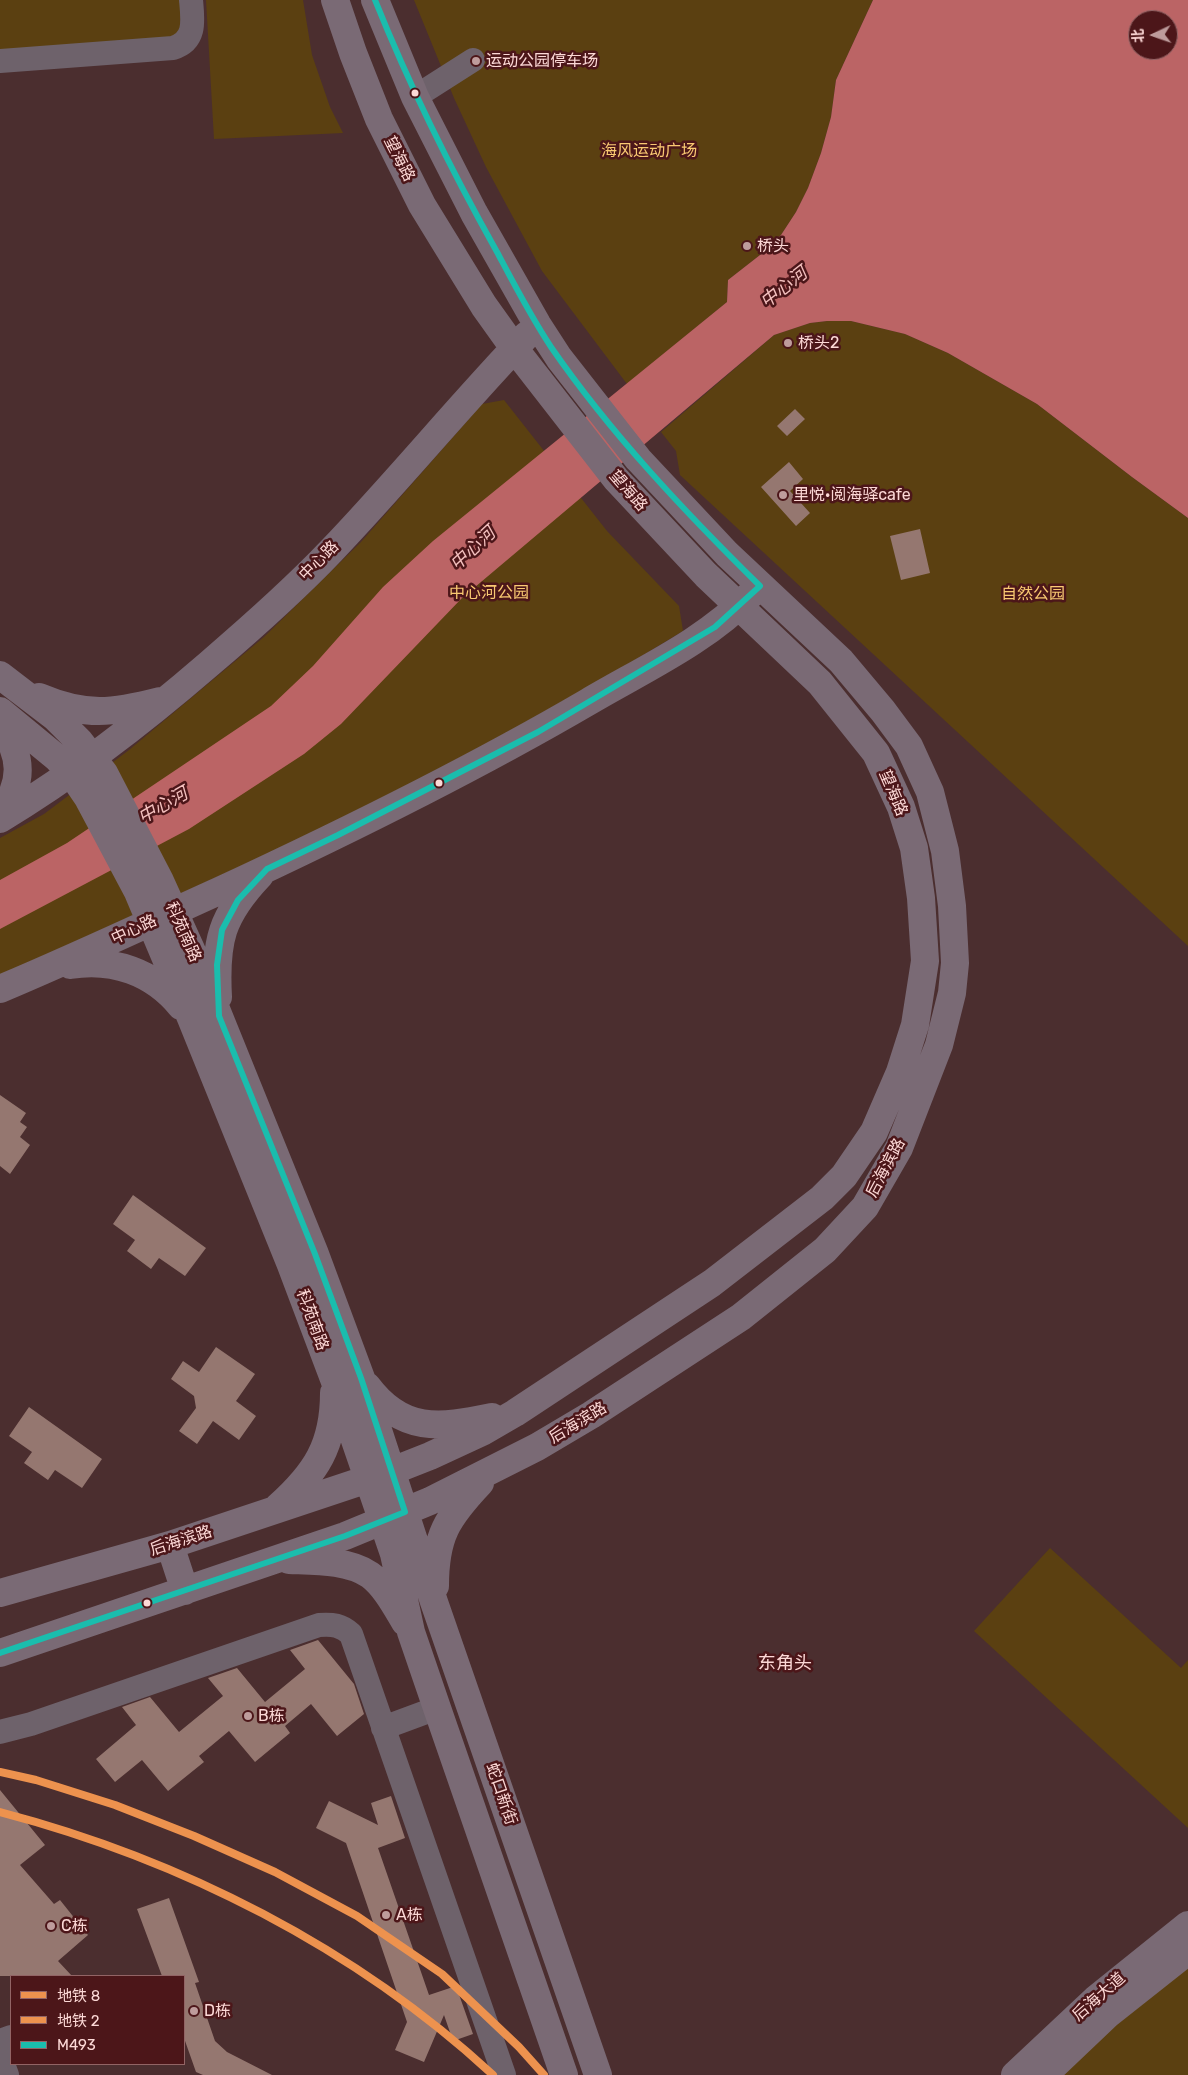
<!DOCTYPE html>
<html>
<head>
<meta charset="utf-8">
<style>
	body { margin:0 }
	#map { position:relative; width:1188px; height:2075px; overflow:hidden; background:#4b2e2f; font-family:Rubik,"Noto Sans SC",sans-serif }
	canvas { display:block }
	.legend { position:absolute; left:10px; top:1975px; width:175px; height:90px; box-sizing:border-box; background:#4c1619; border:1px solid #926465; margin:0; padding:6px 9px; list-style:none; font-size:15px; color:#fcd8d6 }
	.legend li { display:flex; align-items:center; gap:10px; height:25px }
	.legend b { width:25px; border:1px solid #926465 }
	.north { position:absolute; left:1128px; top:10px; width:50px; height:50px; box-sizing:border-box; background:#4c1619; border:1px solid #926465; border-radius:50%; rotate:267deg; font-size:14px; font-weight:700; line-height:20px; text-align:center; color:#fcd8d6 }
	.north::after { content:''; display:block; margin:auto; width:18px; height:22px; background:#be9c9c; clip-path:polygon(50% 0,100% 100%,50% 72%,0 100%) }
</style>
</head>
<body>
<div id="map">
<canvas width="1188" height="2075"></canvas>
<ul class="legend">
<li><b style="height:6px;background:#ed924e"></b>地铁 8</li>
<li><b style="height:6px;background:#ed924e"></b>地铁 2</li>
<li><b style="height:6px;background:#1abdad"></b>M493</li>
</ul>
<div class="north">北</div>
</div>
<script>
const ctx = document.querySelector('canvas').getContext('2d');
ctx.lineJoin = 'round';
function fill(path, color) { ctx.fillStyle = color; ctx.fill(path, 'evenodd'); }
function stroke(path, color, width, dash) { ctx.strokeStyle = color; ctx.lineWidth = width; ctx.lineCap = dash ? 'butt' : 'round'; ctx.setLineDash(dash || []); ctx.stroke(path); }
function drawText(font, color, halo, rows, align = 'center') {
  ctx.font = font + ' Rubik,"Noto Sans SC",sans-serif'; ctx.lineWidth = 5; ctx.setLineDash([]); ctx.textBaseline = 'middle'; ctx.strokeStyle = halo; ctx.fillStyle = color; for (const [text, x, y, turn = 0] of rows) {
    ctx.save(); ctx.translate(x, y); ctx.rotate((+turn || 0) * Math.PI / 180); ctx.textAlign = isNaN(turn) ? turn : align; if (halo) ctx.strokeText(text, 0, 0); ctx.fillText(text, 0, 0); ctx.restore();
  }
}
const green = new Path2D(`
	M0,0H183L179,36L0,56Z
	M206,0H303L312,55L330,107L343,133L214,139Z
	M414,0H873L836,80L831,117L821,153L808,188L796,212L781,235L760,255L728,280L727,302L627,384L542,271L486,167L454,98Z
	M827,321H851L905,334L948,353L1037,404L1132,477L1188,518V946L680,475L676,451L661,432L774,335L810,323Z
	M504,400L607,531L679,606L683,631L610,675L506,733L353,815L0,976V838L44,814L129,750L264,637L361,542L482,404Z
	M1050,1548L1181,1668L1188,1660V1828L974,1631Z
	M1188,1967V2075H1060L1072,2061Z`);
const water = new Path2D(`
	M873,0H1188V518L1132,477L1037,404L948,353L905,334L851,321H827L810,323L774,335L462,598L341,724L304,754L189,829L0,929V880L67,843L271,706L313,666L383,587L433,541L727,302L728,280L760,255L781,235L796,212L808,188L821,153L831,117L836,80ZM1138,20H1168V50H1138Z`);
const building = new Path2D(`
	M795,409L805,419L787,436L777,426Z
	M789,462L803,479L790,491L810,513L796,526L761,487Z
	M920,529L930,573L901,580L890,536Z
	M0,1095L26,1113L20,1122L27,1127L20,1137L30,1145L10,1174L0,1166Z
	M133,1195L206,1248L185,1276L159,1258L151,1269L127,1251L135,1240L113,1224Z
	M216,1347L255,1374L236,1401L256,1416L239,1440L213,1421L197,1444L179,1431L196,1408L194,1396L171,1379L183,1361L199,1372Z
	M29,1407L102,1459L82,1488L55,1470L48,1480L24,1463L32,1452L9,1436Z
	M318,1640L354,1684L364,1714L337,1736L311,1704L285,1726L290,1733L255,1762L229,1731L199,1756L204,1762L168,1791L142,1760L115,1782L96,1759L136,1725L122,1707L150,1697L179,1732L223,1696L208,1678L237,1668L265,1702L305,1669L290,1650Z
	M0,1790L45,1845L20,1865L54,1904L60,1900L88,1935L58,1961L72,1976H0Z
	M391,1796L405,1838L378,1848L429,1995L456,1986L473,2034L453,2041L444,2015L424,2062L395,2050L407,2022L346,1843L316,1828L329,1801L378,1825L371,1803Z
	M169,1898L199,1982L195,1983L215,2041L227,2052L272,2075H203L196,2072L184,2038V1976H162L137,1909Z`);
const minor = new Path2D(`
	M0,61L173,48C196,41 193,21 191,0
	M415,97L473,60
	M383,1728L437,1708
	M0,1732L31,1724L319,1625C333,1624 341,1625 351,1634L504,2075
	M0,2041L11,2037
	M0,2056L7,2075`);
const major = new Path2D(`
	M0,675L56,718L80,742L104,773L160,881L199,967L315,1254L361,1378L434,1602L598,2075
	M39,697C86,717 113,713 160,701
	M0,711L57,758L71,773L88,798L138,892L191,1018L291,1265L334,1379L394,1554L411,1632L437,1708L564,2075
	M0,724C22,754 25,783 0,813
	M0,819C75,774 143,721 209,664C251,628 293,591 331,551C398,481 460,405 527,335
	M70,965C113,958 153,972 181,1006
	M0,989C74,958 146,924 219,891C344,833 468,772 588,702C644,669 706,641 751,594
	M218,997C215,941 221,916 260,875
	M367,1386C402,1433 439,1428 492,1417
	M278,1507C316,1473 334,1445 334,1393
	M170,1545L185,1591
	M289,1560C315,1561 348,1560 370,1575C385,1586 396,1607 405,1622
	M435,1586C435,1536 447,1518 480,1483
	M0,1593L170,1545L392,1471L430,1456L484,1431L515,1413L712,1283L822,1198L844,1176L874,1132L900,1072L915,1025L925,961L921,898L914,848L901,807L876,753L820,683L706,575L616,479L514,348L484,306L422,205L379,119L353,53L335,0
	M0,1653L345,1536L430,1501L537,1447L591,1415L741,1317L825,1250L865,1207L899,1148L939,1045L952,993L955,963L952,906L945,851L930,792L909,746L883,711L841,661L727,554L638,459L559,358L537,324L474,213L415,97L375,0
	M1015,2075L1096,1999L1188,1925
	M1044,2075L1107,2015L1188,1951`);
const bus1 = new Path2D(`
	M0,1653L345,1536L405,1512L361,1378L315,1254L219,1016L217,965L222,930L238,900L267,869L338,835L538,732L715,627L760,586C685,512 611,434 551,347C531,317 514,284 497,252C451,170 410,87 375,0`);
const metro1 = new Path2D(`
	M0,1772L36,1780L115,1805L194,1836L275,1872L357,1916L442,1974L519,2047L544,2075`);
const metro2 = new Path2D(`
	M0,1812C180,1859 356,1948 493,2075`);
const markers = [
	[476,61,5,"#be9c9c"],
	[415,93,4.5,"#fcd8d6"],
	[747,246,5,"#be9c9c"],
	[788,343,5,"#be9c9c"],
	[783,495,5,"#be9c9c"],
	[439,783,4.5,"#fcd8d6"],
	[147,1603,4.5,"#fcd8d6"],
	[248,1716,5,"#be9c9c"],
	[386,1915,5,"#be9c9c"],
	[51,1926,5,"#be9c9c"],
	[194,2011,5,"#be9c9c"]
];
const poiNames = [
	["运动公园停车场",486,61],
	["桥头",757,246],
	["桥头2",798,343],
	["里悦·阅海驿cafe",793,495],
	["B栋",258,1716],
	["A栋",396,1915],
	["C栋",61,1926],
	["D栋",204,2011]
];
const parkNames = [
	["海风运动广场",649,151],
	["中心河公园",489,593],
	["自然公园",1033,594]
];
const streetNames = [
	["望海路",399,159,63],
	["望海路",628,491,49],
	["中心路",319,561,-45],
	["望海路",893,793,67],
	["中心路",134,930,-25],
	["科苑南路",183,932,66],
	["后海滨路",886,1168,-62],
	["科苑南路",312,1320,70],
	["后海滨路",578,1423,-31],
	["后海滨路",181,1541,-18],
	["蛇口新街",501,1794,71],
	["后海大道",1099,1997,-41]
];
const waterNames = [
	["中心河",784,288,-38],
	["中心河",473,549,-43],
	["中心河",163,806,-30]
];
const neighbourhoodNames = [
	["东角头",785,1664]
];
fill(green, '#5b4011');
fill(water, '#bb6465');
fill(building, '#957770');
stroke(minor, '#6e626b', 24);
stroke(major, '#7a6a75', 28);
stroke(bus1, '#1abdad', 6);
stroke(metro1, '#ed924e', 8);
stroke(metro2, '#ed924e', 8);
for (const [x, y, r, color] of markers) { const dot = new Path2D(); dot.arc(x, y, r, 0, 2 * Math.PI); ctx.fillStyle = color; ctx.fill(dot); stroke(dot, '#4c1619', 2); }
drawText('16px', '#fcd8d6', '#4c1619', poiNames, 'left');
drawText('16px', '#f9c972', '#4c1619', parkNames);
drawText('16px', '#fcd8d6', '#4c1619', streetNames);
drawText('italic 18px', '#f5c2c0', '#4c1619', waterNames);
drawText('18px', '#fcd8d6', '#4c1619', neighbourhoodNames);
</script>
</body>
</html>
